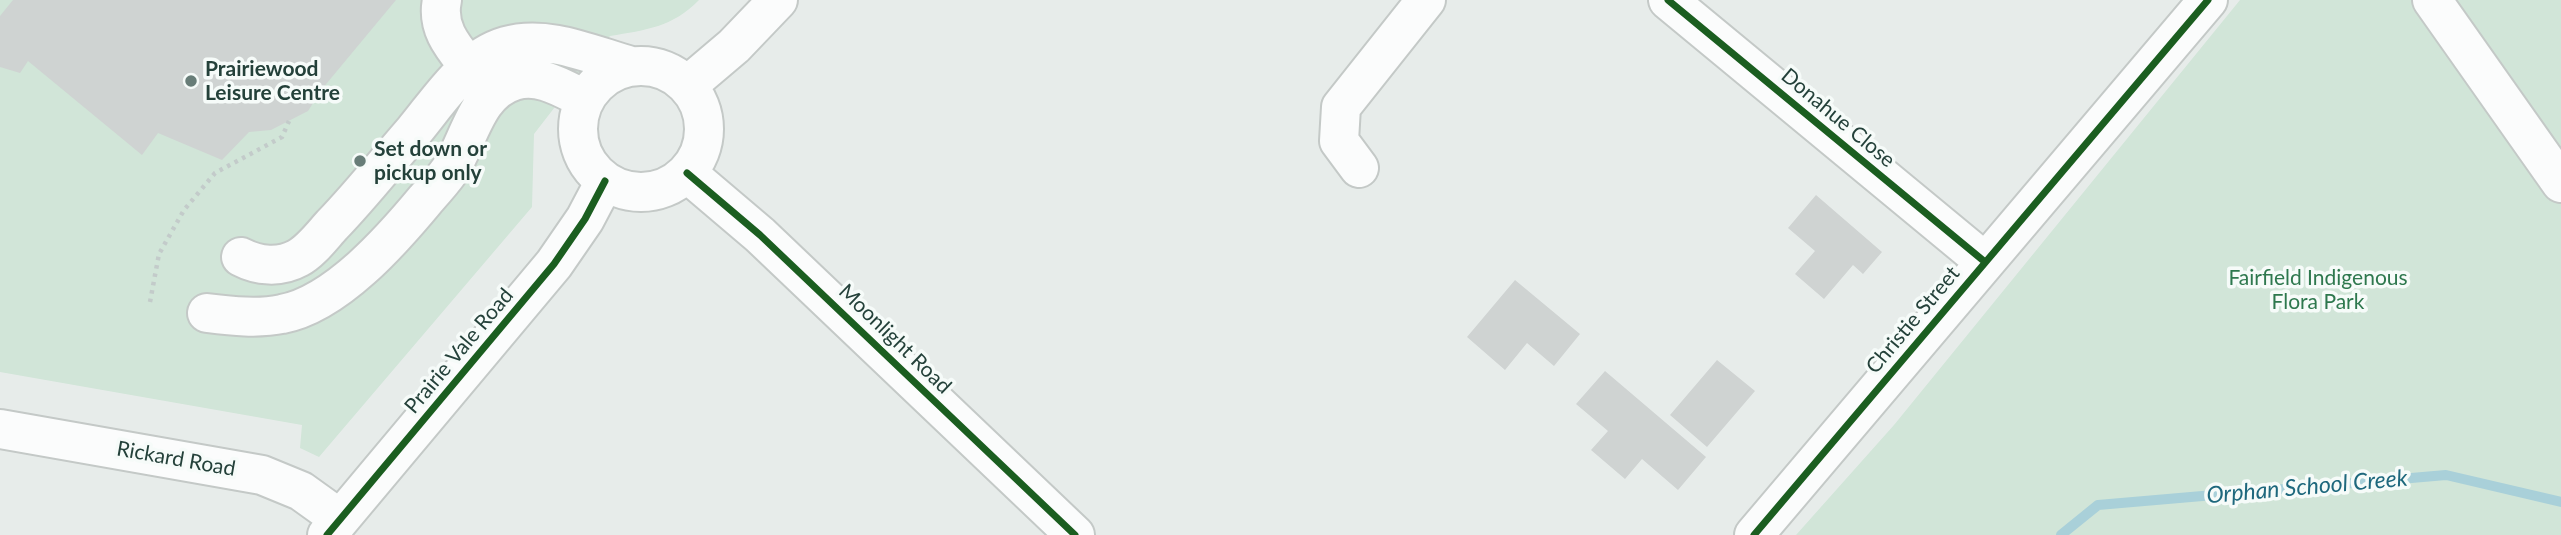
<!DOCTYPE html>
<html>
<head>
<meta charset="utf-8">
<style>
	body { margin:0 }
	canvas { display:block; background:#e7ecea }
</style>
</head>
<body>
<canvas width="2561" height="535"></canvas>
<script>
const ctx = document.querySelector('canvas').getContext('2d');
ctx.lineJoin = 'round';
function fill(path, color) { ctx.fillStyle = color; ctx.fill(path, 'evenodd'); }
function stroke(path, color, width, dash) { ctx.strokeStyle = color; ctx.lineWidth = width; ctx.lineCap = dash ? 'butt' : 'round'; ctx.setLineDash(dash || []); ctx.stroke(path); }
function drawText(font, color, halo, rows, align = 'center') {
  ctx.font = font + ' Lato,sans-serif'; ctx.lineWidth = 7; ctx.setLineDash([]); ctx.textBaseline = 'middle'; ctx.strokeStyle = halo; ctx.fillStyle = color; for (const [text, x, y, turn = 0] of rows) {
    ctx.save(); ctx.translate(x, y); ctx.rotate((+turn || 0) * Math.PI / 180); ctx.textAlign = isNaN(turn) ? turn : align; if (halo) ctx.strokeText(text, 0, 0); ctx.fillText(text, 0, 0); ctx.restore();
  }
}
const green = new Path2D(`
	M0,0H699C673,27 646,30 610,36L534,134L532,207L319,457L300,448L302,425L0,372Z
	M2240,0H2561V535H1796L1894,425Z`);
const stream = new Path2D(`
	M2061,535L2098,505L2446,475L2561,502`);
const building = new Path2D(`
	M13,0H396L322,89L308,111L271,130L249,132L222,160L158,133L142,155L28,61L20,73L0,67V16Z
	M1816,195L1882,252L1863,274L1853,265L1824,299L1795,274L1815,251L1788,228Z
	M1515,280L1580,334L1554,366L1527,343L1505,370L1467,337Z
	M1717,360L1755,391L1707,447L1670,415Z
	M1605,371L1706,457L1678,490L1642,459L1625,479L1591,450L1608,431L1576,404Z`);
const path = new Path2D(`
	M150,302L159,254L184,210L215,173L282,137L289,121`);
const minor = new Path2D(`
	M442,0C436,28 453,47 469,67
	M1668,0L1985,262
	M2432,0L2561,183
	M578 129a63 63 0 1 1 126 0a63 63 0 1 1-126 0Z
	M688,85L734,46L778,0
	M1359,168L1339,141L1341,107L1426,0
	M687,173L760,235L1075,535
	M241,257C258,266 280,268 298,258C311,251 322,236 332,225C361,195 386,163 413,132C439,101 465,58 506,46C547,34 592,55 631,66
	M207,313C232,316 258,319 282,314C336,304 392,240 426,199C434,190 443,180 450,170C469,141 476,92 514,81C539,73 562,88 584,99
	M0,429L262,475L301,491L340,519
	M327,535L554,264L585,219L605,181
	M1754,535L2208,0`);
const cycleway = new Path2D(`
	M1668,0L1985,262
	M687,173L760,235L1075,535
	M327,535L554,264L585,219L605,181
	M1754,535L2208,0`);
const markers = [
	[191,81,7,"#687d78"],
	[360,161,7,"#687d78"]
];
const poiNames = [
	["Prairiewood",205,69],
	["Leisure Centre",205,93],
	["Set down or",374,149],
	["pickup only",374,173]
];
const streetNames = [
	["Donahue Close",1838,118,40],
	["Christie Street",1913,320,-50],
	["Moonlight Road",895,339,44],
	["Prairie Vale Road",459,351,-50],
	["Rickard Road",176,459,10]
];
const parkNames = [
	["Fairfield Indigenous",2318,278],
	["Flora Park",2318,302]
];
const waterNames = [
	["Orphan School Creek",2307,487,-5]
];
fill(green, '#d1e5d8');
stroke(stream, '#a9d0d9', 10);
fill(building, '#cfd3d2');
stroke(minor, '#c4c9c7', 42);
stroke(path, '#c3cbca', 4.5, [3.5, 5]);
stroke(minor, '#fbfcfc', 38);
stroke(cycleway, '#1b5e20', 7);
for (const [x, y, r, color] of markers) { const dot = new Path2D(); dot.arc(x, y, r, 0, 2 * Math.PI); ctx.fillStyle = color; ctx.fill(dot); stroke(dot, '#f6fbf9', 2.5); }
drawText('bold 21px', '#24413a', '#f6fbf9', poiNames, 'left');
drawText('21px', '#24413a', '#f6fbf9', streetNames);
drawText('21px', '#2e784e', '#f6fbf9', parkNames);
drawText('italic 23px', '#1e687d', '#f6fbf9', waterNames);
</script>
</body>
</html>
